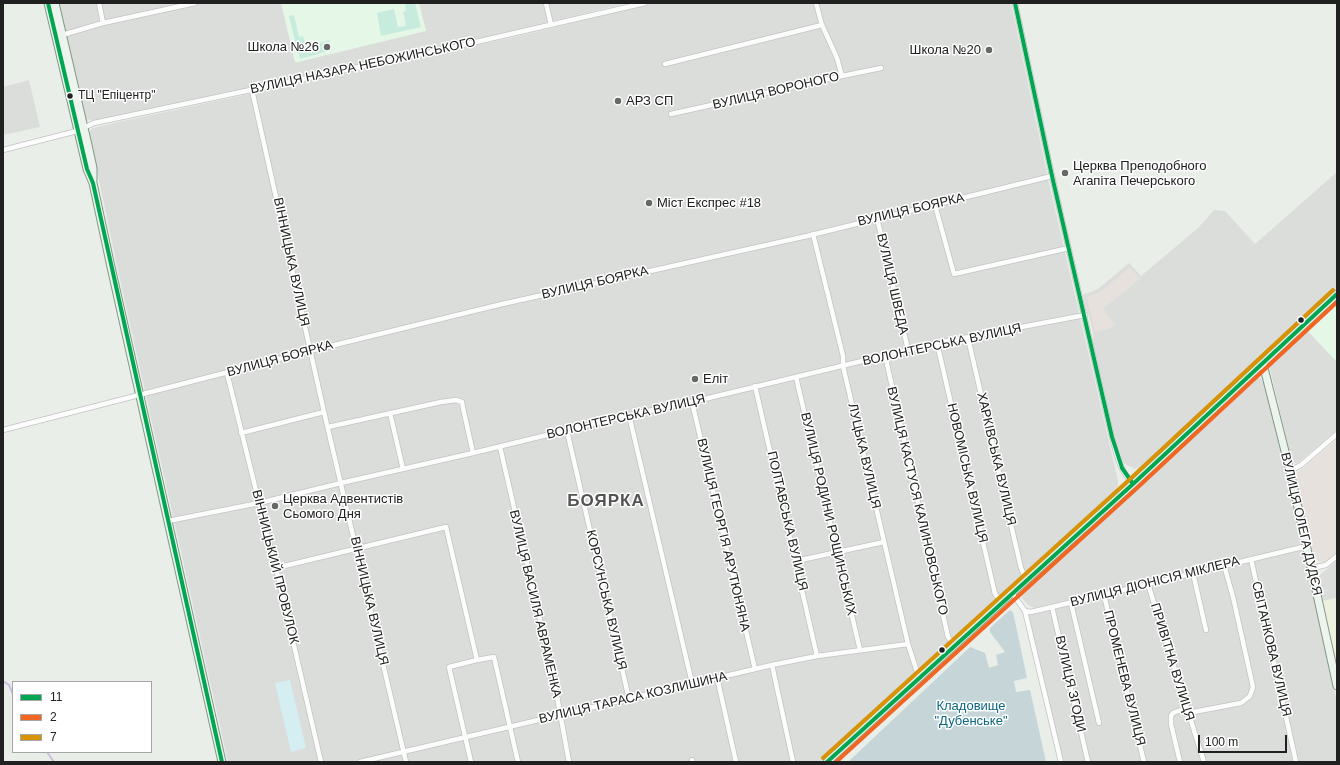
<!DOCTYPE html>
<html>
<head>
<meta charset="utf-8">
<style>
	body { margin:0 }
	#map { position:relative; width:1340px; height:765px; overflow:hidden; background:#e9eee9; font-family:Arial,sans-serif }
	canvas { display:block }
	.frame { position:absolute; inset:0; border:4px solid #202020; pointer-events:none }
	.legend { position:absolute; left:12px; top:681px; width:140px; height:72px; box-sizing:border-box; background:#fff; border:1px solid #a6a6a6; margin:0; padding:5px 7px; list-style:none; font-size:12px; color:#202020 }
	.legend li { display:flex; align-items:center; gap:8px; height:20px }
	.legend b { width:20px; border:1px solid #a6a6a6 }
	.scale { position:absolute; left:1198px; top:735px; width:89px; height:18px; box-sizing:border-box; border:2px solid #202020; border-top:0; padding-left:5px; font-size:12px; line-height:14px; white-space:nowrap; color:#202020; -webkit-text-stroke:3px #fff; paint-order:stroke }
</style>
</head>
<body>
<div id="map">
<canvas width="1340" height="765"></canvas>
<div class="frame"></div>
<ul class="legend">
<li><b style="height:5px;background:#00a651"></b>11</li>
<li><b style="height:5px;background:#f26522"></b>2</li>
<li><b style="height:5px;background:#d79205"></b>7</li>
</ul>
<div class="scale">100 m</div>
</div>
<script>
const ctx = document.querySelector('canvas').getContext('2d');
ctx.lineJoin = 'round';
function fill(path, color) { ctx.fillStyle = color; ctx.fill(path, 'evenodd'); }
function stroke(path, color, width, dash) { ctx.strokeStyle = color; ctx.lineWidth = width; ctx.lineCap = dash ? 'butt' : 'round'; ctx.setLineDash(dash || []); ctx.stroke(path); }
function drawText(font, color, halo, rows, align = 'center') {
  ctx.font = font + ' Arial,sans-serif'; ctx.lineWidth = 3; ctx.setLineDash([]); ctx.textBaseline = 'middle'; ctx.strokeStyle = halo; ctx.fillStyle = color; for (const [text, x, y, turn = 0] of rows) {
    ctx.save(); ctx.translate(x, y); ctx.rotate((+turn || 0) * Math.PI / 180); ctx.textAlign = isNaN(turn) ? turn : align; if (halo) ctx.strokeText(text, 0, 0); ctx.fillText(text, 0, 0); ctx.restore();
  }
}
const residential = new Path2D(`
	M58,3H628L469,41L94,121L86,119L83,113L79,88L73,73Z
	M654,3H1011L1049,183L1118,481V485L1116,490L964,628L820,762H228L117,266L89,132L93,128L114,123L519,36Z
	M1337,172V288L1302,319L1140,468L1135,469L1123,463L1120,457L1093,341V332L1089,316L1087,313L1083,295L1098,289L1129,263L1141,276L1198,228L1214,210L1225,211L1255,244Z
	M1307,330L1337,362V430L1299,462L1296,463L1292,462L1270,369L1271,363Z
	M1257,376L1261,379L1265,385L1281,452L1302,543L1301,545L1034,608L1028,605L1022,598V594L1025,587L1254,377Z
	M1297,551H1302L1305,554L1337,703V762H1062L1028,616L1029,615Z
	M1337,560V598L1323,601L1318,577Z`);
const commercial = new Path2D(`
	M1337,598V665L1323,601Z`);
const industrial = new Path2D(`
	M1130,267L1140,279L1103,309L1115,324L1111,328L1095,332L1087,297L1100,292Z
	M1337,439V552L1325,562H1321L1314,559L1296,474Z`);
const education = new Path2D(`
	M281,3H419L426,31L298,62H295Z
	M1337,305V362L1307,330L1326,313Z`);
const grass = new Path2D(`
	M405,3H415L421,27L381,36L377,13L394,9L398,27L406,26L403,12L406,11Z
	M294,15L299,37L303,36L305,43L296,45L289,16Z
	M329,40L332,50L300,59L297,49Z`);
const cemetery = new Path2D(`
	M1010,610L1013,612L1027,678L1014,681L1016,692L1030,690L1046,762H848L970,647L985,653L989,668L998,665L996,655L1005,652L990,632V628Z`);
const park = new Path2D(`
	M290,680L306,748L291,752L275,683Z`);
const parking = new Path2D(`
	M29,80L40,127L3,135V87Z
	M585,118L605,213L611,228L594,231L592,205L537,217L517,129L537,126L542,127Z`);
const stream = new Path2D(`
	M3,681L9,685L13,694
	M47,752L54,762`);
const street = new Path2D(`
	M99,3L103,23
	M546,3L551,25
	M816,3L822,25L837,58L842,76
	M1015,3L1052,176L1112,437C1117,456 1119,469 1133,484
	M62,35L103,23L195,3
	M665,64L822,25
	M252,90L324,412L406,762
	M671,114L842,76L881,68
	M3,150L77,131L94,123L450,48L645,3
	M935,205L954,274L1069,248
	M877,218L908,350
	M813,234L843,356V366L908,644L919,678
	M968,338L1021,568L1026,580
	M937,343L995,594L1002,602
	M885,355L948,637L954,645
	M227,373L270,547L276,568L321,762
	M796,377L860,650
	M755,386L817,656
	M692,402L755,669
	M390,413L403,469
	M629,415L692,683
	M328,427L441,402L456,400L462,402L463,408L473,453
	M3,430L310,351L498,305L807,236L1052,176
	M567,431L629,699
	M241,433L324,412
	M500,447L554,680L569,762
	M1290,471L1301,465L1337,434
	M168,521L259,503L341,483L473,453L629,415L692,402L937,343L1085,315
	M1251,559L1296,762
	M796,561L884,542
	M276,568L446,527L477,660L494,657L518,762
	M1312,568L1326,565L1337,556
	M1193,573L1206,630
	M1148,584L1204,762
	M1012,593L1025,611L1031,612L1307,546
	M1104,595L1144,762
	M1071,603L1099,723
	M1052,607L1088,762
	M1025,611L1061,762
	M772,665L793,762
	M717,677L736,762
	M1188,713L1241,703L1250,696L1253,687L1233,597L1224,565
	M692,760L693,762
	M360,762L772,665L817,656L908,644
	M471,762L449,667L477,660
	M1180,762L1171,724V716L1173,713L1186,708`);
const secondary = new Path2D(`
	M48,3L87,169L93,183L111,267L222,762
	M55,3L88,145L93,168V180
	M1263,364L1290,471L1337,686`);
const primary = new Path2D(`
	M827,762L1002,602L1133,484L1337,294`);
const bus1 = new Path2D(`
	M48,3L87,169L93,183L222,762
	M1015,3L1052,176L1112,437L1122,468L1133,484
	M827,762L1133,484L1337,294`);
const bus2 = new Path2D(`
	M836,762L1137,488L1337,302`);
const bus3 = new Path2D(`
	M823,758L1129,480L1333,290`);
const markers = [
	[327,47,4,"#666866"],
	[989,50,4,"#666866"],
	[70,96,3.5,"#202020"],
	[618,101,4,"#666866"],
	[1065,173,4,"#666866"],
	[649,203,4,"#666866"],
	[1301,320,3.5,"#202020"],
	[695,379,4,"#666866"],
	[275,506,4,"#666866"],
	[942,650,3.5,"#202020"]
];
const busNames = [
	["ТЦ \"Епіцентр\"",78,96]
];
const poiNames = [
	["Школа №26",319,47,"right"],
	["Школа №20",981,50,"right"],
	["АРЗ СП",626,101],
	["Церква Преподобного",1073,166],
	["Агапіта Печерського",1073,181],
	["Міст Експрес #18",657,203],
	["Еліт",703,379],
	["Церква Адвентистів",283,499],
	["Сьомого Дня",283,514]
];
const streetNames = [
	["ВУЛИЦЯ НАЗАРА НЕБОЖИНСЬКОГО",363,66,-12],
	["ВУЛИЦЯ ВОРОНОГО",776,91,-13],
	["ВУЛИЦЯ БОЯРКА",911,210,-13],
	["ВІННИЦЬКА ВУЛИЦЯ",291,262,78],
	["ВУЛИЦЯ БОЯРКА",595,283,-13],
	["ВУЛИЦЯ ШВЕДА",892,284,77],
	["ВОЛОНТЕРСЬКА ВУЛИЦЯ",942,345,-12],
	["ВУЛИЦЯ БОЯРКА",280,359,-15],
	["ВОЛОНТЕРСЬКА ВУЛИЦЯ",626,417,-13],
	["ЛУЦЬКА ВУЛИЦЯ",864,456,77],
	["ХАРКІВСЬКА ВУЛИЦЯ",996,459,77],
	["НОВОМІСЬКА ВУЛИЦЯ",967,473,77],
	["ВУЛИЦЯ КАСТУСЯ КАЛИНОВСЬКОГО",917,501,77],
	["ВУЛИЦЯ РОДИНИ РОЩИНСЬКИХ",828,514,77],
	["ПОЛТАВСЬКА ВУЛИЦЯ",787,521,77],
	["ВУЛИЦЯ ОЛЕГА ДУДЄЯ",1301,524,77],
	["ВУЛИЦЯ ГЕОРГІЯ АРУТЮНЯНА",723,535,77],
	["ВІННИЦЬКИЙ ПРОВУЛОК",275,567,76],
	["ВУЛИЦЯ ДІОНІСІЯ МІКЛЕРА",1155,582,-14],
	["КОРСУНСЬКА ВУЛИЦЯ",606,600,77],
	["ВІННИЦЬКА ВУЛИЦЯ",369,601,77],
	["ВУЛИЦЯ ВАСИЛЯ АВРАМЕНКА",535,604,77],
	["СВІТАНКОВА ВУЛИЦЯ",1271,649,77],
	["ПРИВІТНА ВУЛИЦЯ",1172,662,73],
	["ПРОМЕНЕВА ВУЛИЦЯ",1124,678,76],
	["ВУЛИЦЯ ЗГОДИ",1070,684,77],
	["ВУЛИЦЯ ТАРАСА КОЗЛИШИНА",633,698,-13]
];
const parkNames = [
	["Кладовище",971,706],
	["\"Дубенське\"",971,721]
];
const districtNames = [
	["БОЯРКА",606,501]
];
fill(residential, '#dbddda');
fill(commercial, '#ebf0df');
fill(industrial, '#e6e1dc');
fill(education, '#e5f7e7');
fill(grass, '#c7ecde');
fill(cemetery, '#c5d5d8');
fill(park, '#d5eef2');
fill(parking, '#dbdddb');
stroke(stream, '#c9bce1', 2);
stroke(street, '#c1c4c1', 6);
stroke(secondary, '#809986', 9);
stroke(primary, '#8aa585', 9);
stroke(street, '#fcfcfc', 4.5);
stroke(secondary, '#ecf4ed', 7);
stroke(primary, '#e9f1e6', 7);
stroke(bus1, '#00a651', 4);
stroke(bus2, '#f26522', 4);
stroke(bus3, '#d79205', 4);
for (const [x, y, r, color] of markers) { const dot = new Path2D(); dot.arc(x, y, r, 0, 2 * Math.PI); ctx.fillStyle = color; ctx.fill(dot); stroke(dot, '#fff', 1.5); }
drawText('12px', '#202020', '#fff', busNames, 'left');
drawText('13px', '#202020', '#fff', poiNames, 'left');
drawText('13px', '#202020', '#fff', streetNames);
drawText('13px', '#0b6681', '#fff', parkNames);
ctx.letterSpacing = '1px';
drawText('bold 17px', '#535353', '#fff', districtNames);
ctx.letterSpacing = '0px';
</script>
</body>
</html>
